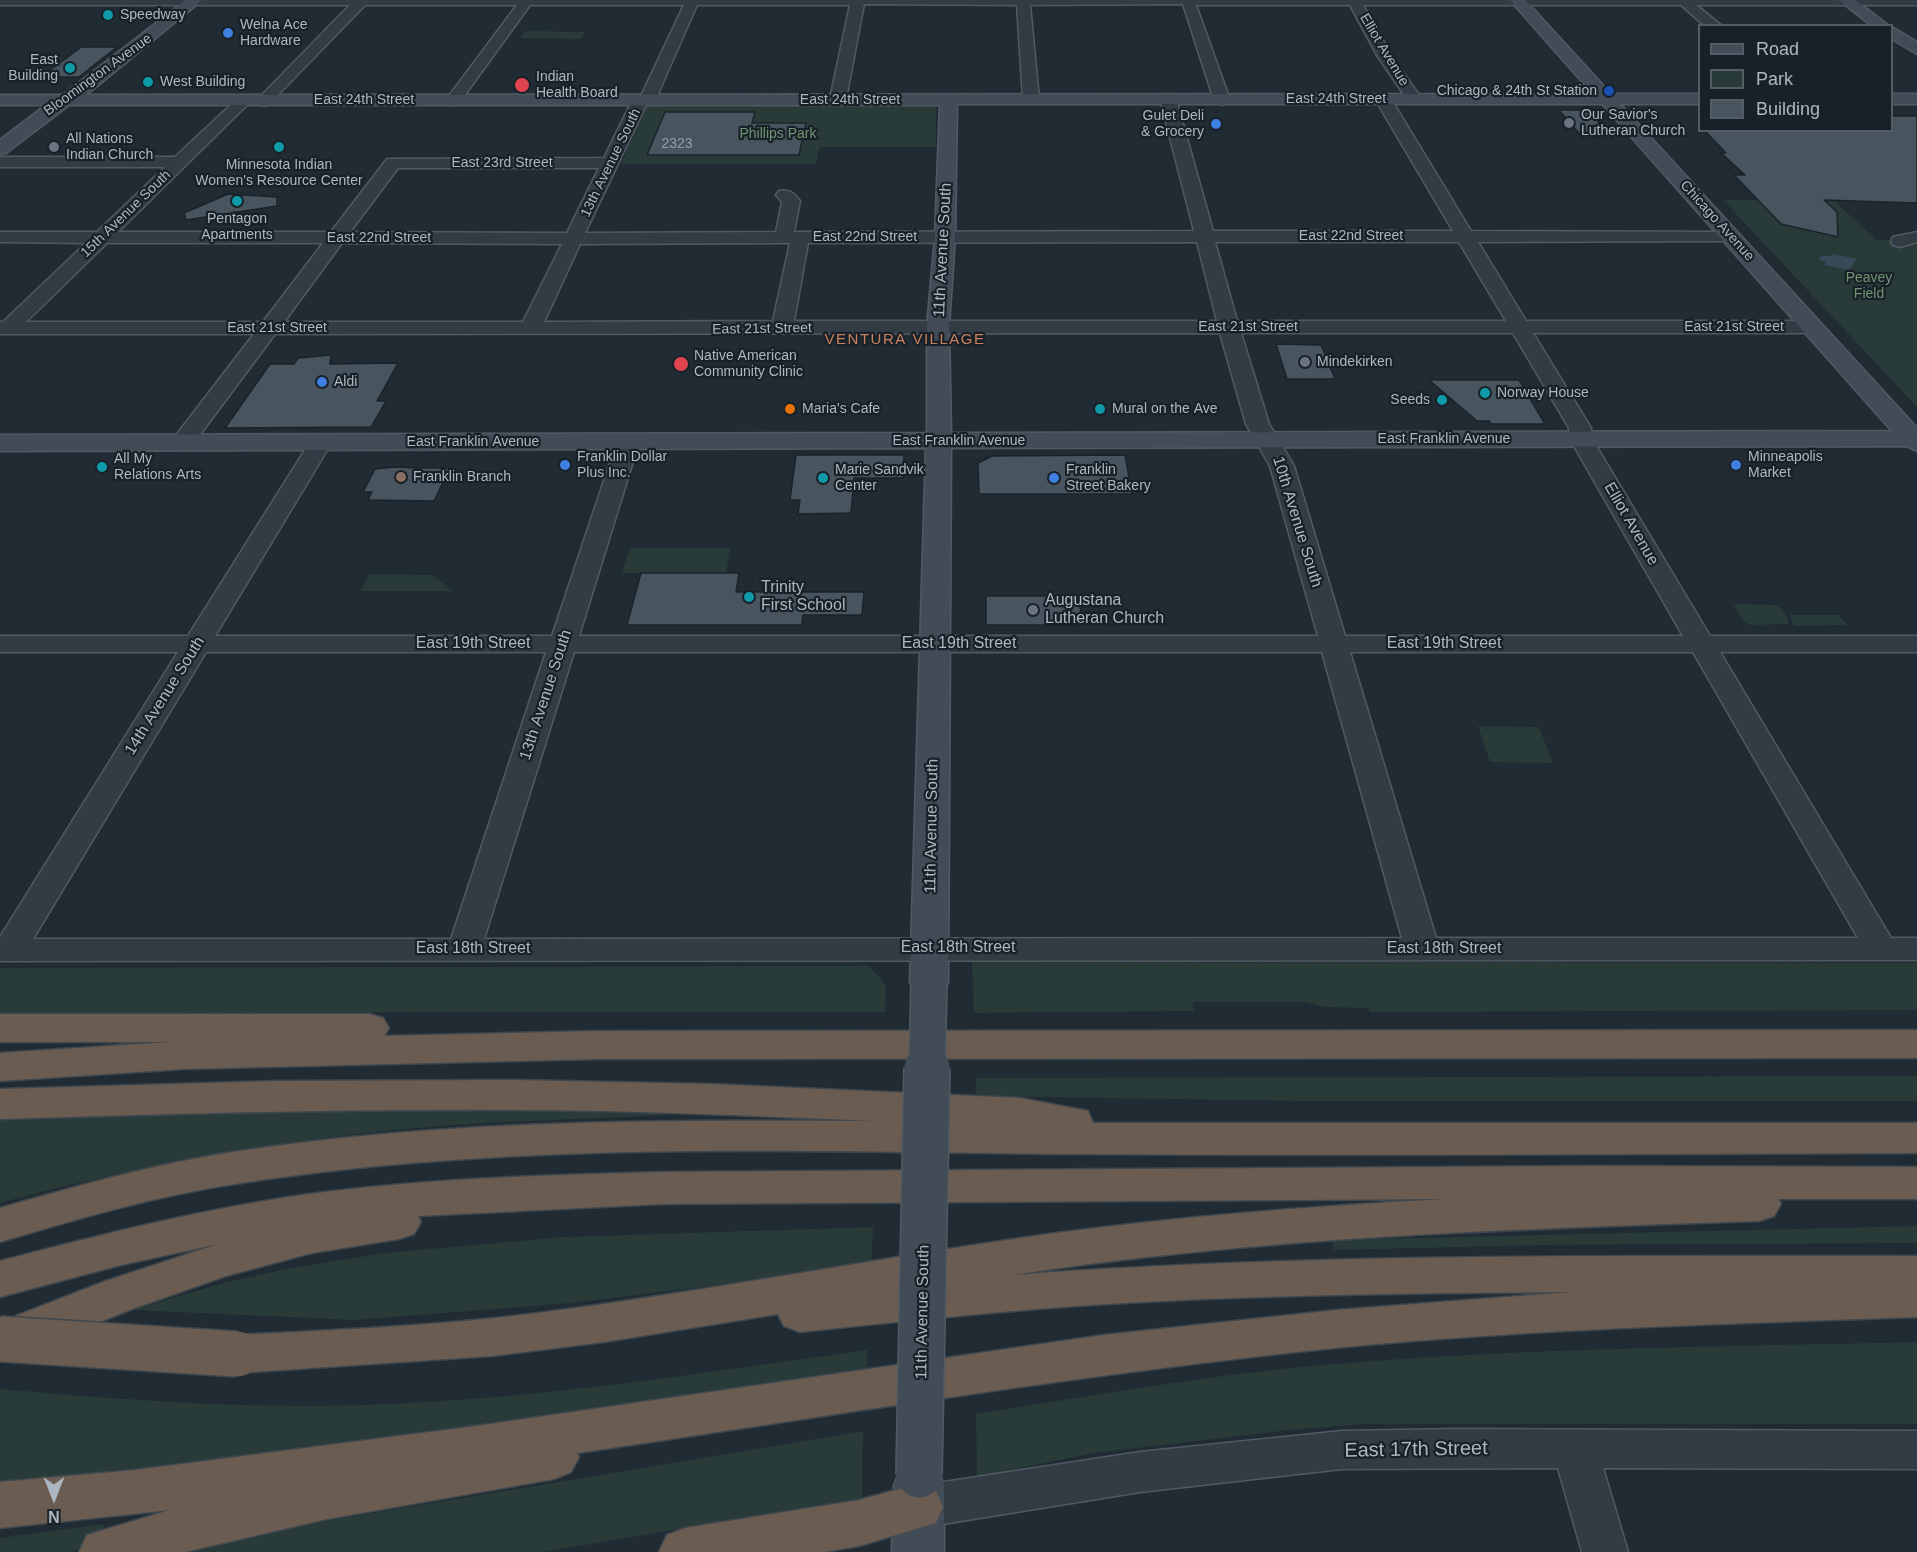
<!DOCTYPE html>
<html>
<head>
<meta charset="utf-8">
<style>
	body { margin:0 }
	#map { position:relative; width:1917px; height:1552px; overflow:hidden; background:#202b33; font-family:Helvetica,sans-serif }
	canvas { display:block }
	.legend { position:absolute; left:1698px; top:24px; width:195px; height:108px; box-sizing:border-box; background:#192128; border:2px solid #545d65; margin:0; padding:8px 10px; list-style:none; font-size:18px; color:#adb7c1 }
	.legend li { display:flex; align-items:center; gap:12px; height:30px }
	.legend b { width:30px; border:2px solid #545d65 }
	.north { position:absolute; left:24px; top:1468px; width:60px; height:60px; -webkit-text-stroke:4px #192128; paint-order:stroke; rotate:180deg; font-size:16px; font-weight:700; line-height:24px; text-align:center; color:#adb7c1 }
	.north::after { content:''; display:block; margin:auto; width:21px; height:27px; background:#adb7c1; clip-path:polygon(50% 0,100% 100%,50% 72%,0 100%) }
</style>
</head>
<body>
<div id="map">
<canvas width="1917" height="1552"></canvas>
<ul class="legend">
<li><b style="height:8px;background:#414c57"></b>Road</li>
<li><b style="height:16px;background:#283b38"></b>Park</li>
<li><b style="height:16px;background:#48555f"></b>Building</li>
</ul>
<div class="north">N</div>
</div>
<script>
const ctx = document.querySelector('canvas').getContext('2d');
ctx.lineJoin = 'round';
function fill(path, color) { ctx.fillStyle = color; ctx.fill(path, 'evenodd'); }
function stroke(path, color, width, dash) { ctx.strokeStyle = color; ctx.lineWidth = width; ctx.lineCap = dash ? 'butt' : 'round'; ctx.setLineDash(dash || []); ctx.stroke(path); }
function drawText(font, color, halo, rows, align = 'center') {
  ctx.font = font + ' Helvetica,sans-serif'; ctx.lineWidth = 4.5; ctx.setLineDash([]); ctx.textBaseline = 'middle'; ctx.strokeStyle = halo; ctx.fillStyle = color; for (const [text, x, y, turn = 0] of rows) {
    ctx.save(); ctx.translate(x, y); ctx.rotate((+turn || 0) * Math.PI / 180); ctx.textAlign = isNaN(turn) ? turn : align; if (halo) ctx.strokeText(text, 0, 0); ctx.fillText(text, 0, 0); ctx.restore();
  }
}
const green = new Path2D(`
	M525,31L585,32L581,39L520,38Z
	M649,104H933L936,106V147H820L816,164H621L646,105Z
	M1723,200H1834L1876,240H1917V407Z
	M630,548H730L726,573H622Z
	M369,574L433,575L452,591H361Z
	M1738,604L1777,605L1785,613L1789,624L1750,625L1744,622L1734,606Z
	M1790,615H1839L1847,625L1794,626Z
	M1478,726L1539,727L1553,763L1490,762Z
	M972,962L1917,963V1010L1370,1012L1368,1008L1324,1007L1305,1002H1192L1194,1011L974,1013Z
	M869,966L886,985L885,1012L0,1013V968Z
	M1917,1076V1101H1301L976,1096V1078Z
	M670,1107L669,1115C575,1120 478,1121 384,1131C257,1145 123,1169 0,1203V1116L247,1108Z
	M1917,1226V1243L1545,1245L1334,1250L1332,1240Z
	M873,1227L871,1266L571,1303L355,1320L132,1310L223,1283L291,1268L385,1253L564,1237Z
	M1917,1342V1424H1364L1290,1430L1094,1453L977,1477L976,1414C1084,1397 1192,1378 1300,1367C1505,1348 1712,1347 1917,1342Z
	M867,1350V1377L314,1457L0,1487V1389C136,1401 272,1411 408,1403C562,1395 715,1371 867,1350Z
	M863,1431L862,1498L544,1552H163L236,1536Z
	M104,1524L103,1541L72,1552H0V1538Z`);
const water = new Path2D(`
	M1833,254L1857,259L1849,270L1824,265L1826,262L1819,260L1821,256H1831Z`);
const building = new Path2D(`
	M81,47H117L79,77H41Z
	M1559,110H1588L1613,138H1583Z
	M665,112H755L752,123H806L799,155H647Z
	M1892,116H1917V203L1824,200L1837,212L1838,237L1781,224L1734,175H1745L1721,153H1726L1704,130H1892Z
	M228,194L277,197V206L186,220L184,213Z
	M1276,344L1321,345L1335,379H1287Z
	M331,355L330,364L398,363L377,401H386L371,427L225,428L270,364H294L298,358Z
	M1429,380H1519L1545,424H1491L1489,421H1477Z
	M796,455H904L903,478H854L851,513L798,514L800,500H790Z
	M1125,455L1132,494H979L978,463L992,456Z
	M395,467L417,468H450L434,501L368,500L372,492H363L375,469Z
	M641,573H739L736,592H864L862,615H803L802,625H627Z
	M986,596H1079L1082,625H986Z`);
const street = new Path2D(`
	M0,0H1917V5H1696L1722,26H1705L1681,5H1363L1392,57L1422,99L1414,104L1409,102L1378,57L1350,5H1196L1230,100L1222,105L1214,100L1183,4L1030,5L1039,99L1031,104L1023,99L1017,5L864,4L846,99L838,104L830,99L850,5H697L657,96L645,107L585,233L776,232L782,202L776,195L779,191C789,189 794,193 800,201L794,232L1194,231L1160,99L1168,94L1176,99L1213,231H1453L1375,99L1383,94L1391,99L1471,231L1735,232L1738,236L1735,240L1729,241L1478,242L1526,321H1813L1820,323L1823,327L1820,331L1813,333H1533L1591,428L1592,439L1710,636H1917V652H1720L1891,938H1917V960L0,961V937L178,652H0V636H188L310,442L313,437L321,435L329,437L332,442L215,636H552L617,442L620,437L628,435L636,437L639,442L579,636H1318L1270,466L1246,424L1220,333L275,334L190,448L182,450L174,448L171,443L174,438L254,334H0V322H3L86,243L0,242V232H97L165,167H0V157H175L238,98L243,96L251,101L248,104L118,232H331L387,159L604,158L630,105L642,94L684,5H530L459,103L454,105L446,100L517,5H365L269,104L264,106L256,101L259,98L350,5H0ZM398,168H599L567,233L350,232ZM1197,242L1217,321H794L808,243ZM1215,242H1459L1506,321H1237ZM107,243H323L263,322H26ZM342,243L562,244L523,322H284ZM783,243H790L773,321L544,322L580,244ZM1241,333H1513L1569,428L1570,439L1683,636H1345L1294,466L1269,424ZM206,652H546L451,939H33ZM574,652H1322L1402,938L484,939ZM1350,652H1693L1858,938H1436Z
	M1917,232V242L1900,247L1893,245L1891,241L1893,237Z
	M1459,1429L1917,1431V1469L1603,1468L1628,1552H1582L1558,1468L1342,1469L1140,1492L918,1528L902,1522L895,1507L902,1492L918,1486L1140,1452L1342,1431Z`);
const secondary = new Path2D(`
	M186,0H202L86,95L1593,94L1510,0H1525L1611,94H1700V104H1620L1917,428V451L1906,446L951,448L948,983L942,992L929,996L916,992L910,983L926,448L0,451V435L927,433V327L935,237L940,105H69L6,153L0,154V140L46,105H0V95H63ZM957,104H1602L1892,431L951,433L949,327L955,237Z
	M1839,0H1855L1889,26H1872Z
	M1892,27L1917,42V54L1892,39Z
	M1892,94H1917V104H1892Z
	M919,1463L937,1469L944,1485V1552H892L894,1485L901,1469Z`);
const highway = new Path2D(`
	M0,1014H369L383,1018L389,1028L384,1036L598,1031L1917,1030V1058L598,1059L183,1069L0,1081V1053L171,1042H0Z
	M513,1080L710,1084L1020,1098L1088,1111L1093,1123H1917V1153C1633,1154 1349,1156 1065,1154C788,1151 509,1141 235,1184C155,1196 77,1219 0,1242V1208C77,1186 154,1164 233,1152C445,1119 660,1120 874,1121C754,1116 633,1110 512,1110C341,1109 171,1114 0,1119V1089L279,1081Z
	M1591,1166L1917,1167V1199H1778L1781,1204L1774,1216L1759,1221C1509,1229 1260,1237 1012,1275C1313,1253 1615,1256 1917,1256V1317C1723,1324 1529,1329 1335,1348C1081,1374 829,1416 577,1453L579,1457L571,1472L554,1479L327,1519L185,1552H79L87,1535L170,1510L0,1528V1482L135,1470L476,1426L1104,1335L1337,1310L1571,1292C1406,1293 1241,1295 1076,1306C984,1313 892,1322 800,1332L784,1326L778,1314L604,1342L492,1356L237,1373L220,1368L214,1354L220,1340L237,1335C335,1330 433,1326 530,1314C706,1292 880,1257 1056,1233C1185,1216 1316,1206 1446,1199L662,1204L418,1216L421,1222L414,1234L399,1239L312,1253L226,1276L135,1308L13,1356L0,1352V1322L103,1282L218,1244L121,1265L0,1297V1261C107,1233 215,1206 325,1192C437,1178 550,1175 662,1172Z
	M918,1484L936,1491L943,1507L936,1523L859,1546L824,1552H659L667,1535L685,1528L859,1500Z`);
const secondaryBridgeFar1 = new Path2D(`
	M927,1069L929,983`);
const secondaryBridge = new Path2D(`
	M919,1475L927,1068`);
const highwayBridge = new Path2D(`
	M0,1339L237,1354`);
const markers = [
	[108,15,6,"#0f9aa8"],
	[228,33,6,"#3f7fe0"],
	[70,68,6,"#0f9aa8"],
	[148,82,6,"#0f9aa8"],
	[522,85,8,"#e0444e"],
	[1609,91,6,"#1a4fb4"],
	[1569,123,6,"#6b7280"],
	[1216,124,6,"#3f7fe0"],
	[54,147,6,"#6b7280"],
	[279,147,6,"#0f9aa8"],
	[237,201,6,"#0f9aa8"],
	[1305,362,6,"#6b7280"],
	[681,364,8,"#e0444e"],
	[322,382,6,"#3f7fe0"],
	[1485,393,6,"#0f9aa8"],
	[1442,400,6,"#0f9aa8"],
	[790,409,6,"#e8710a"],
	[1100,409,6,"#0f9aa8"],
	[565,465,6,"#3f7fe0"],
	[1736,465,6,"#3f7fe0"],
	[102,467,6,"#0f9aa8"],
	[401,477,6,"#8d6e63"],
	[823,478,6,"#0f9aa8"],
	[1054,478,6,"#3f7fe0"],
	[749,597,6,"#0f9aa8"],
	[1033,610,6,"#6b7280"]
];
const farPoinames = [
	["Speedway",120,15],
	["Welna Ace",240,25],
	["Hardware",240,41],
	["East",58,60,"right"],
	["Building",58,76,"right"],
	["Indian",536,77],
	["Health Board",536,93],
	["West Building",160,82],
	["Chicago & 24th St Station",1597,91,"right"],
	["Our Savior's",1581,115],
	["Lutheran Church",1581,131],
	["Gulet Deli",1204,116,"right"],
	["& Grocery",1204,132,"right"],
	["All Nations",66,139],
	["Indian Church",66,155],
	["Minnesota Indian",279,165,"center"],
	["Women's Resource Center",279,181,"center"],
	["Pentagon",237,219,"center"],
	["Apartments",237,235,"center"],
	["Native American",694,356],
	["Community Clinic",694,372],
	["Mindekirken",1317,362],
	["Aldi",334,382],
	["Norway House",1497,393],
	["Seeds",1430,400,"right"],
	["Maria's Cafe",802,409],
	["Mural on the Ave",1112,409],
	["Franklin Dollar",577,457],
	["Plus Inc.",577,473],
	["Minneapolis",1748,457],
	["Market",1748,473],
	["All My",114,459],
	["Relations Arts",114,475],
	["Marie Sandvik",835,470],
	["Center",835,486],
	["Franklin",1066,470],
	["Street Bakery",1066,486],
	["Franklin Branch",413,477]
];
const farStreetnames = [
	["Elliot Avenue",1384,50,59],
	["Bloomington Avenue",98,75,-36],
	["East 24th Street",1336,99],
	["East 24th Street",364,100],
	["East 24th Street",850,100],
	["East 23rd Street",502,163],
	["13th Avenue South",611,163,-64],
	["15th Avenue South",126,214,-44],
	["Chicago Avenue",1717,221,48],
	["East 22nd Street",1351,236],
	["East 22nd Street",865,237],
	["East 22nd Street",379,238],
	["East 21st Street",1248,327],
	["East 21st Street",1734,327],
	["East 21st Street",277,328],
	["East 21st Street",762,329,-1],
	["East Franklin Avenue",1444,439],
	["East Franklin Avenue",959,441],
	["East Franklin Avenue",473,442]
];
const farParknames = [
	["Phillips Park",778,134],
	["Peavey",1869,278],
	["Field",1869,294]
];
const numberNames = [
	["2323",677,144]
];
const farNeighbourhoodnames = [
	["VENTURA VILLAGE",905,340]
];
const streetNames = [
	["11th Avenue South",943,250,-87],
	["10th Avenue South",1297,522,73],
	["Elliot Avenue",1631,524,60],
	["East 19th Street",473,644],
	["East 19th Street",959,644],
	["East 19th Street",1444,644],
	["13th Avenue South",546,695,-72],
	["14th Avenue South",165,696,-58],
	["11th Avenue South",932,826,-89],
	["East 18th Street",958,948],
	["East 18th Street",473,949],
	["East 18th Street",1444,949],
	["11th Avenue South",923,1312,-89]
];
const poiNames = [
	["Trinity",761,588],
	["First School",761,606],
	["Augustana",1045,601],
	["Lutheran Church",1045,619]
];
const nearStreetnames = [
	["East 17th Street",1416,1450,-1]
];
fill(green, '#283b38');
fill(water, '#354959');
fill(building, '#48555f');
stroke(building, '#1b232a', 1.5);
stroke(street, '#515a62', 3);
stroke(secondary, '#515a62', 3);
stroke(highway, '#3e474e', 3);
fill(street, '#333c44');
fill(secondary, '#414c57');
fill(highway, '#6a5c51');
stroke(secondaryBridgeFar1, '#515a62', 38, []);
stroke(secondaryBridge, '#515a62', 48, []);
stroke(highwayBridge, '#3e474e', 48, []);
stroke(secondaryBridgeFar1, '#414c57', 35);
stroke(secondaryBridge, '#414c57', 45);
stroke(highwayBridge, '#6a5c51', 45);
for (const [x, y, r, color] of markers) { const dot = new Path2D(); dot.arc(x, y, r, 0, 2 * Math.PI); ctx.fillStyle = color; ctx.fill(dot); stroke(dot, '#192128', 2); }
drawText('14px', '#adb7c1', '#192128', farPoinames, 'left');
drawText('14px', '#adb7c1', '#192128', farStreetnames);
drawText('14px', '#6f9572', '#192128', farParknames);
drawText('14px', '#949ea8', null, numberNames);
ctx.letterSpacing = '1.5px';
drawText('15px', '#ca7f5f', '#192128', farNeighbourhoodnames);
ctx.letterSpacing = '0px';
drawText('16px', '#adb7c1', '#192128', streetNames);
drawText('16px', '#adb7c1', '#192128', poiNames, 'left');
drawText('20px', '#adb7c1', '#192128', nearStreetnames);
</script>
</body>
</html>
